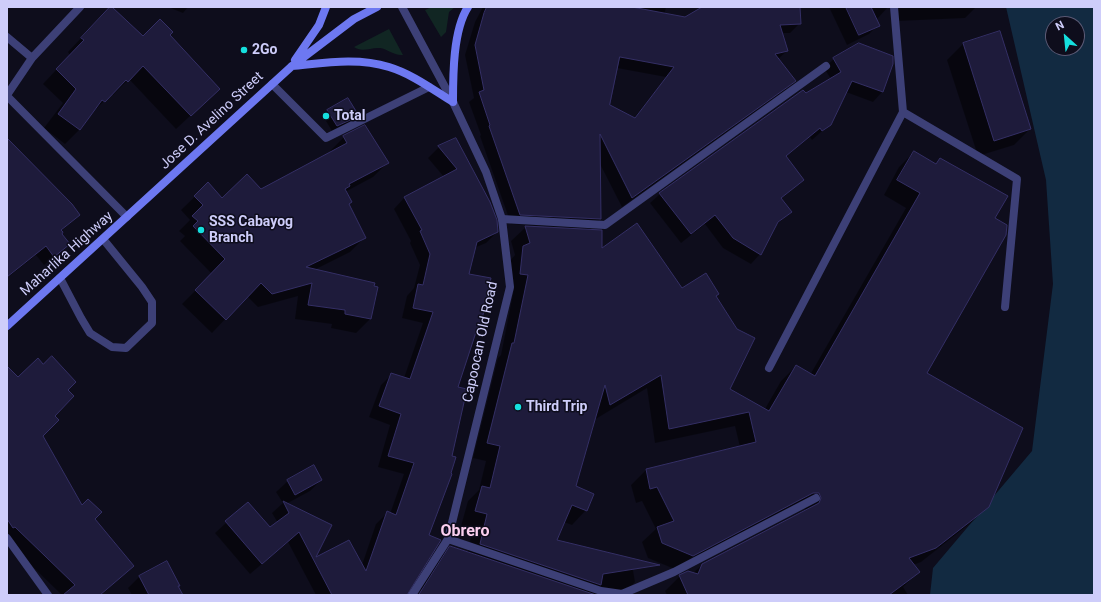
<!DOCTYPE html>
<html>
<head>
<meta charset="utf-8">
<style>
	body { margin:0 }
	#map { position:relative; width:1101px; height:602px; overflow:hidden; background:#0e0d1c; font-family:Roboto,sans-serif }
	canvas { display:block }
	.frame { position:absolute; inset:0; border:8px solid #cecdfa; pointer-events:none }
	.north { position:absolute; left:1045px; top:16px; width:40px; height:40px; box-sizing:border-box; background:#0e0d1c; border:1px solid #5b5a75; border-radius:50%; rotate:333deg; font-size:11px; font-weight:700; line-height:16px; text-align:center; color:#cecdfa }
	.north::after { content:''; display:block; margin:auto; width:14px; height:18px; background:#15dfde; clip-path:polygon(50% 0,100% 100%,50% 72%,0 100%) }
</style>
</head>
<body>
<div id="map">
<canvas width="1101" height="602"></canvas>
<div class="frame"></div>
<div class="north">N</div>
</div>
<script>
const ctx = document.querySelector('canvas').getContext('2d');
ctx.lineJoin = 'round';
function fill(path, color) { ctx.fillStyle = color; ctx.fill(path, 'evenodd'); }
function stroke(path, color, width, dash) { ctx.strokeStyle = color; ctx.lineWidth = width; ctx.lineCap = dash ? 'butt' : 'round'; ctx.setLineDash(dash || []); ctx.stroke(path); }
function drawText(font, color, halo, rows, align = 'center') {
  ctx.font = font + ' Roboto,sans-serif'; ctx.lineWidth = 3; ctx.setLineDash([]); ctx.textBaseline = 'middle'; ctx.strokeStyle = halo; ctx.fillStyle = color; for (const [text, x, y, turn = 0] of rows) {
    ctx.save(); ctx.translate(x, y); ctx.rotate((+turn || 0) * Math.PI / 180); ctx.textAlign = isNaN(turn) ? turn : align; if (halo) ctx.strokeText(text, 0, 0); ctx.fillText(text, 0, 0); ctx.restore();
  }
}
const green = new Path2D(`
	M432,7H455L449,12L446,32L441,37L425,10Z
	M389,29L403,55C394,56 388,49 380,48C371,47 362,53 354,47Z`);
const water = new Path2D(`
	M1006,7H1094V595H930L933,568L1032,451L1053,284L1046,180ZM1053,24H1077V48H1053Z`);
const shadow = new Path2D(`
	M168,7H188L183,13Z
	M483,7H666L660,34L704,7H799L800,23L790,33H781L787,51L778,59L795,81L785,90L622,207L599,162L600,219L591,229L511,224L480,136L481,135L469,102L474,98L465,55L475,22ZM617,68L666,77L634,118L609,105Z
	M829,7H888L878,18L876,20L878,25L869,34L847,45Z
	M896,7H976L965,18L897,21Z
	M97,21L143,37L168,35L204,103L176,129L129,79L113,95L112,93L90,115L79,130L65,144L44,128L63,103L43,84L70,55L68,52Z
	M999,33L1030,129L1014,145L978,156L947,60L963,44Z
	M834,59L892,64L882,92L873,102L846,92L830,124L812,140L810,137L785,157L803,180L793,189L780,199L790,212L775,226L760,254L751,264L723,248L705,224L681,243L650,203L660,194L805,95L831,79L824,68Z
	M328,111L358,115L352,121L332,131L323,116Z
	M344,137L387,163L373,177L345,192L348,205L364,238L350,252L314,270L377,288L370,319L356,333L331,328L332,324L295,319L298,296L258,307L247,296L212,333L182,304L212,274L180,241L185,236L179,231L190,220L181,210L208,184L222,199L261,190L331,153L330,151Z
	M455,139L497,232L486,243L474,248L468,275L480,323L477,326L457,388L403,595H316L288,542L250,574L215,533L248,503L270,529L278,523L272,513L283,503L276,492L288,481L321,480L310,491L286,504L314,559L362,565L376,524L387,513L390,514L404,474L378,467L390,425L369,417L381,385L392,374L404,378L423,323L402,318L407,296L414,288L420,265L410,243L411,241L394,209L404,198L444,177L428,158L439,147Z
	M7,140L79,215L61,231V234L69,244L59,253L44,265L36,255L7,278Z
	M914,152L935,164L940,159L993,218L926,373L988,506L973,521L921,562L913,565L918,572L903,587L908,595H667L665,591L680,576L693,573L702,565L806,511L805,508L677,570L648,558L642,542L656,529L642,501L636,503L631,485L646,470L740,447L735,426L655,443L647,388L594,420L574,487L586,510L572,525L564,522L556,541L631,559L635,582L622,595H453L466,559L473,528L461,526L468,501L479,490L486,461L473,458L498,358L501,355L514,289L509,262L515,255L511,241L526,227L601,250L682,290L718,294L715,297L728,389L765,409L781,381L796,366L810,375L906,208L884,195L899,167Z
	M7,377L18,379L67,390L42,436L82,506L133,566L101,595H62L7,542Z
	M451,547L453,573L418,591L439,558Z
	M166,563L179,586L177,587L182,595H132L128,588L139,577Z`);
const building = new Path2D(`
	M110,7H112L143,36L160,19L173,32L170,35L220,89L191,116L143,66L128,82L126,80L105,102L102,100L80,130L58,114L76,89L56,69L84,40L81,38Z
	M487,7H632L685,17L702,7H800L801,24L780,25L788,51L775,54L796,81L632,198L600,134L601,219L520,215L489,126L490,125L479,92L484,90L475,45L484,13ZM620,57L674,67L635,118L610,105Z
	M846,7H871L880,26L859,35Z
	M1000,31L1031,129L994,141L963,43Z
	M859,43L893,56V64L883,92L852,81L831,125L822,131L820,128L786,156L804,180L781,198L792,212L778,222L761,255L733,238L715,215L691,234L659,193L803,90L806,93L841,72L833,58Z
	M348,98L359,116L337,126L327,110Z
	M365,125L389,163L349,184L350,186L345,189L352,202L349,204L366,238L306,267L375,283L374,286L378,287L371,319L345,314V310L308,305L312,283L272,294L261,283L226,320L195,290L225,259L193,226L198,221L192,216L203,205L194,196L208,182L222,198L247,174L261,189L347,143L343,136Z
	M7,138L72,204L80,215L61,230L63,232L62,234L70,244L54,257L46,246L7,277Z
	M456,138L490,202L497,220L498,232L477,242L469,274L491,278L481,324L479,323L458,387L467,389L452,456L456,457L451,473L452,474L429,535L441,540L407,595H332L299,532L262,564L225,521L248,502L270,527L289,513L283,501L332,525L316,557L349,540L366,571L387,511L396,515L414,463L388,456L401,414L379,406L391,373L410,379L433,312L413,308L418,284L423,285L430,254L420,231L422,230L404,197L457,169L438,146Z
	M914,151L936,164L940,158L1008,196L995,218L1007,225L1006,235L927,373L1023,428L989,507L936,548L909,558L920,572L889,595H688L679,575L688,571L698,574L702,564L819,503L821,498L819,493H813L693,556L662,543L657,527L674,521L657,487L650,489L646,469L756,442L749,412L669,429L661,375L610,405L605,385L576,486L594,494L587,511L572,505L557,540L660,565L603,574L601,585L480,544L487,514L475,511L482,486L490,488L500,446L487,443L512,343H514L528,275L520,274L523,246L530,243L525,226L602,230V248L637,223L682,288L706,273L719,294L716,296L737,329L755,338L730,389L769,411L796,365L815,376L920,193L897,180Z
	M52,356L76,382L68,390L74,396L55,416L59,420L43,436L82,505L88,499L102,512L95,519L134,566L100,595H63L75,585L15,527L13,528L7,519V366L18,377L38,358L43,364Z
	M314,465L322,480L295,495L287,480Z
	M450,546L477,555L596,595H419Z
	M167,561L180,586H178L183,595H149L139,576Z`);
const service = new Path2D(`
	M272,84L326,138L429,87
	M903,112L1017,179L1005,307
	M60,278L81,318L90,333L112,347L126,348L152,323V302L142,287L103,239
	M769,368L903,112L894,7`);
const minor = new Path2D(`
	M7,37L32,58
	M7,95L32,58L80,7
	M7,96L127,217
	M502,219L605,225L826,66
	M7,538L48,595
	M448,539L601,591L622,594L674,572L816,498`);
const tertiary = new Path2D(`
	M402,7L453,102L486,172L502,219L510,287L448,539L412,595`);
const secondary = new Path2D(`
	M295,60L319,25L326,7
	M292,66C324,63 357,57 389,67C412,74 432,89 453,102
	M453,102C453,75 453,30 468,7
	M7,326L292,66L354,19L377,7`);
const markers = [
	[244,50,4,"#15dfde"],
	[326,116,4,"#15dfde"],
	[201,230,4,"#15dfde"],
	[518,407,4,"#15dfde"]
];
const poiNames = [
	["2Go",252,50],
	["Total",334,116],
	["SSS Cabayog",209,222],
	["Branch",209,238],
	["Third Trip",526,407]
];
const streetNames = [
	["Jose D. Avelino Street",212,121,-43],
	["Maharlika Highway",67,254,-42],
	["Capoocan Old Road",481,342,-78]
];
const quarterNames = [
	["Obrero",465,532]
];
fill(green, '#112623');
fill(water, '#122a41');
fill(shadow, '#0007');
fill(building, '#1e1b3b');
stroke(building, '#342f65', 1);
stroke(service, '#3d4077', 8);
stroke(minor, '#3d4077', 8);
stroke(tertiary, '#3d4077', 8);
stroke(secondary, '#6d78f1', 8);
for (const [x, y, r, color] of markers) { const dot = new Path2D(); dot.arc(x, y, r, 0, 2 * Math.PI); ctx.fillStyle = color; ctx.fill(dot); stroke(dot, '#0e0d1c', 1.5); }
drawText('bold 14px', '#cecdfa', '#0e0d1c', poiNames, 'left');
drawText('14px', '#cecdfa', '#0e0d1c', streetNames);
drawText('bold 16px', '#fbcfef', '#0e0d1c', quarterNames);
</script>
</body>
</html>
